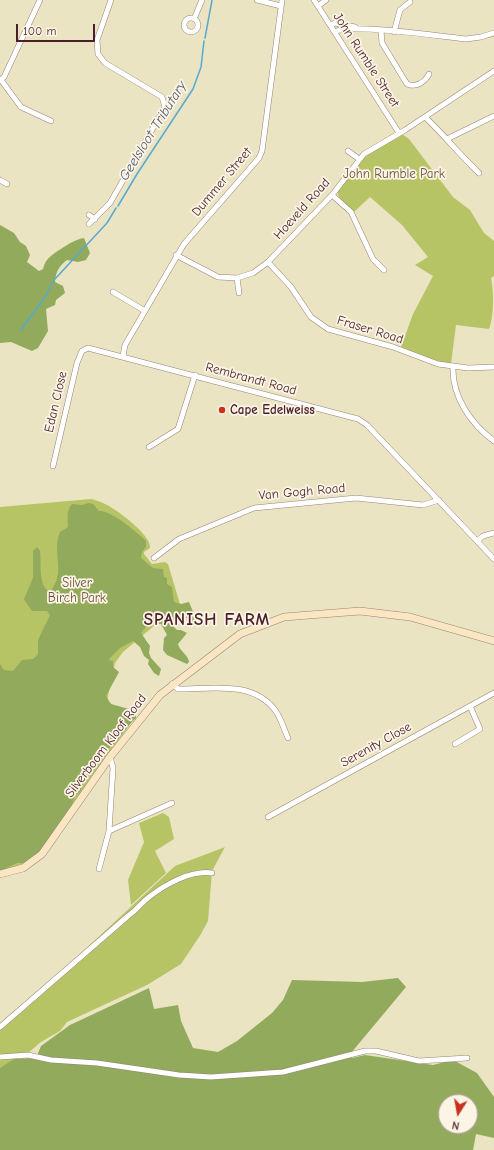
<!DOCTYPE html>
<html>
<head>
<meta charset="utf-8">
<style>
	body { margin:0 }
	#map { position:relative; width:494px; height:1150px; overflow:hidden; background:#ebe4c3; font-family:"Comic Neue",sans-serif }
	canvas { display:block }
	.north { position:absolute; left:438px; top:1094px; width:40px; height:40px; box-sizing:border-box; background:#fcf5e5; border:1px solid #b59f9b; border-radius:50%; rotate:191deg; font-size:11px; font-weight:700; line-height:16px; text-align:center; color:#4a1f2b }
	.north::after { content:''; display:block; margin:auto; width:14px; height:18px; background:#c8321e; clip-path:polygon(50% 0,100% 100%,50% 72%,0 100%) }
	.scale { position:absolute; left:16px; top:24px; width:79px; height:18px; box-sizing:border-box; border:2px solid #4a1f2b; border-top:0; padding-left:5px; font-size:12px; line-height:14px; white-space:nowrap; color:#4a1f2b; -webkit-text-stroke:3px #fcf5e5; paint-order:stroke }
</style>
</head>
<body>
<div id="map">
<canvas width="494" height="1150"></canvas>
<div class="north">N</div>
<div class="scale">100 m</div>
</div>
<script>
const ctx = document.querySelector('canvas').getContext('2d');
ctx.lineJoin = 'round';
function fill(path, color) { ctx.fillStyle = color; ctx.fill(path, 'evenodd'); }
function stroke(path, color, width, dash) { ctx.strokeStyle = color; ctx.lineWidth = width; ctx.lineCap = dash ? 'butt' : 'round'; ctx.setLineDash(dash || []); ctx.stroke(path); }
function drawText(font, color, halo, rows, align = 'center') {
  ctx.font = font + ' "Comic Neue",sans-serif'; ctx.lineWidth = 3.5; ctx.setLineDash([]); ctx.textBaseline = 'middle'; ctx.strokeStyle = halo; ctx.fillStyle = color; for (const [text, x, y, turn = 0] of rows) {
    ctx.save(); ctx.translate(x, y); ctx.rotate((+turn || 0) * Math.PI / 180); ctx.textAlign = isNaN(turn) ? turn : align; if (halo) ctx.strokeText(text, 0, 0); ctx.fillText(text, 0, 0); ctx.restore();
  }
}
const green = new Path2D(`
	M402,134L409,139L453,197L470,210L484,233L494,241V276L491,278C494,293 494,317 489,329L456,325L451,364L440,362L401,347L413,314L433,276L415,265L428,257L402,225L370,197L354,212C349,204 335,199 338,189L368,153Z
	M91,499C95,500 99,501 103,503C115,508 152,535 150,548L144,552V554L152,564L165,562L168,564L180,604L123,652L115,663L107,701L134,719L91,777L65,818L41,851L22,864L0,872V507Z
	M163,813L169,817L174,839L155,851L166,873L131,905L128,880L144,842L139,823Z
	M225,847L212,871L208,921L201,934L181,964L147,985L67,1022L60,1031L41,1042L28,1053L0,1068V1028L175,866Z`);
const forest = new Path2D(`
	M0,225L14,233L20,242L26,246L30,255L27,262L39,271L43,269C44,266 45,262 47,260C53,253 76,238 84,238L90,253L86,260L78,262L67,260C59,266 56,271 55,282L63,286L65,293L56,300L55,305L46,309L48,331L38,348L32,351L11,342L0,343Z
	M89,503L93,504L99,511C111,510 137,532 146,541V547L142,552L141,558L153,568L163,569L164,577L167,578V584L172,587L174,602L181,604L189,602L194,614L200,617L201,623L188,621L185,615L179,617L172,625L177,630H181L187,633L178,644C180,652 188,654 189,662L187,664L167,655L163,650L164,638L167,635L161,624C152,622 146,625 141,633L150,646L149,653L151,658L161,669L159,676L154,673L148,664L149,660L144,656L140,647L133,641L120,648L110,658L109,660L113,661V667L119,672L106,696L111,704L136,711V718C127,726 122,736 113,745C110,748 106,749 103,752L102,760L97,758L96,769L83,770L88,776V779L84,782L80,792L74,796C74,808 61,821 55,832L52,833L51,839L48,840L46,845L32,859H28L26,863H17L6,868L0,874V664L4,670L13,671L22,660L33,659L38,654V640L50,615L47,611H32L24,599L33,578V551L37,547L40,551C42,562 37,586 50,592C67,571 51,553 60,532L68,527C68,519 66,510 72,504L82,505Z
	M398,978L406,987L351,1053L352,1058L365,1055L433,1065L453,1060L477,1073L494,1097V1138L476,1134L473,1150H0V1068L14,1059L36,1058L41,1046L70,1025L149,988L154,1009L178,1005L181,1021L193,1048L218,1052L237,1041L272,1013L283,1000L292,980L362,982ZM446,1102H470V1126H446Z`);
const stream = new Path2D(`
	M205,38L212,0
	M118,206L137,174L193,89L201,67L204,41
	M21,330L45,297L54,280L107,223L116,208`);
const street = new Path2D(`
	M257,0L281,6
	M314,0L399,133
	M318,6L326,0
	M184 25a7 7 0 1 1 14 0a7 7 0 1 1-14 0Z
	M194,19L202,0
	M330,25L335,23L355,27
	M381,30L382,43L407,84C416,88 425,82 429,74
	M335,32C346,22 445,37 466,39L481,37L494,33
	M394,32L400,10L410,2
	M0,80L4,77L40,0
	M1,80L21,107L51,121
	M425,117C444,135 460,155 479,173
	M449,138L494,116
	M348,151L359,159
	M0,180L7,184
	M332,195L351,212L373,259L384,270
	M89,215L95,219
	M89,224L110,203L165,107L162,97L105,63L98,54L97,40L111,0
	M176,255L218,277L237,278L253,273L268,262L332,195L364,154L405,130L494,71
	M268,262L291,287L311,317L328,329L393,347L438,364L468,368L494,367
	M237,278L239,293
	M113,292L145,311
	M123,356L125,345L184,244L259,158L262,151L282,0
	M453,367C452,397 471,424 494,441
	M149,447L178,429L195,375
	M53,466L77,363L82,351L88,348L358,419L367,425L494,559
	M477,541L483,536L494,533
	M154,558L179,539L254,508L356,498L423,505L439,500
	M172,684L178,689C211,689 252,680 275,710C281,718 284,729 288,738
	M455,744L480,729L470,706
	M268,817L494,693
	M109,831L172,803
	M99,869L109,831L113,768L110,757
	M0,1027L128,916C138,909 141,903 149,897C166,884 191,870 212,873
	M0,1057L28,1055L51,1060L97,1063L179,1075L211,1077L283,1072L365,1051H376L419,1061L467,1058`);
const secondary = new Path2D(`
	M0,874L23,868L42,854L110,757L160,695L240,634L284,617L360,611L410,617L494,641`);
const markers = [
	[222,410,4,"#c8321e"]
];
const streetNames = [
	["John Rumble Street",366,60,57],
	["Dummer Street",222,182,-50],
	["Hoeveld Road",302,209,-48],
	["Fraser Road",370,330,17],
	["Rembrandt Road",251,379,15],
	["Edan Close",56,402,-77],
	["Van Gogh Road",302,492,-5],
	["Serenity Close",376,745,-29],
	["Silverboom Kloof Road",106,746,-53]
];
const parkNames = [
	["John Rumble Park",394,174],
	["Silver",77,583],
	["Birch Park",77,598]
];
const poiNames = [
	["Cape Edelweiss",230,410]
];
const waterNames = [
	["Geelsloot Tributary",153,131,-58]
];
const districtNames = [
	["SPANISH FARM",207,620]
];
fill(green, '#b7c466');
fill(forest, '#91aa5b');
stroke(stream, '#57a9d2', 1.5);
stroke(street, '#9a8277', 6);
stroke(secondary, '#9a8277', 8);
stroke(street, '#fff', 5);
stroke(secondary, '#fbe6c4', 7);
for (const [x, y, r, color] of markers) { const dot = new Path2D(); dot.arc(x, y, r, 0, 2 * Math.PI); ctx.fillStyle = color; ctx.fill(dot); stroke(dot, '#fcf5e5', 1.5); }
drawText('13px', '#4a1f2b', '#fcf5e5', streetNames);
drawText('13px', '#6b513d', '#fcf5e5', parkNames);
drawText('bold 13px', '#4a1f2b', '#fcf5e5', poiNames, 'left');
drawText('italic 14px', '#4f566e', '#fcf5e5', waterNames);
ctx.letterSpacing = '1px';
drawText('bold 17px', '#4a1f2b', '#fcf5e5', districtNames);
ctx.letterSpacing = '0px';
</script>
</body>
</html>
